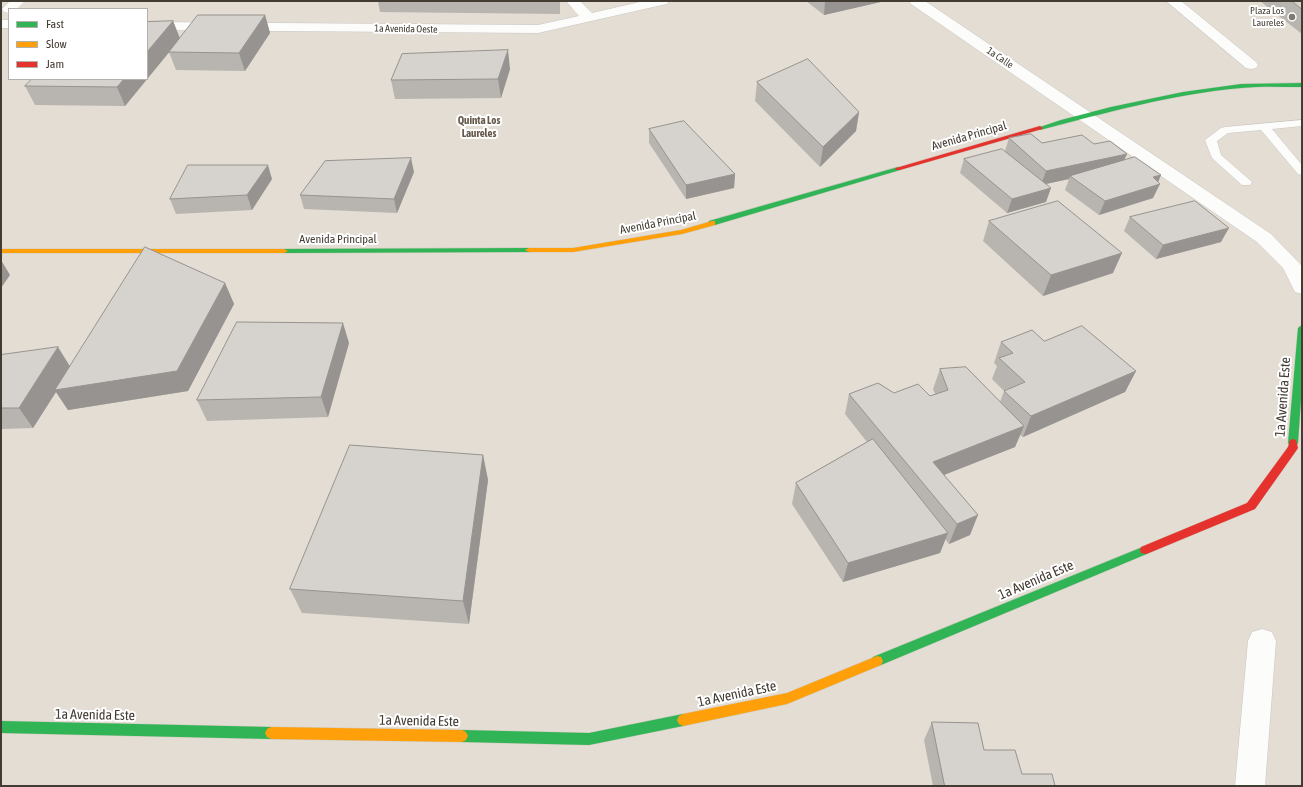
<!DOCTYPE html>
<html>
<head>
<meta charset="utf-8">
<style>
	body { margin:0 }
	#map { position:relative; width:1303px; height:787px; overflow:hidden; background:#eeebe6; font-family:"Asap Condensed",sans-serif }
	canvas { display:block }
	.frame { position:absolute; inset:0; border:2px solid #433c33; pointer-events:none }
	.legend { position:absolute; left:8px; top:8px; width:140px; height:72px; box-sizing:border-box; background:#fff; border:1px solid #b4b1ad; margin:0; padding:5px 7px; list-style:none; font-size:12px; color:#433c33 }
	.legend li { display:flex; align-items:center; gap:8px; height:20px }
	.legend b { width:20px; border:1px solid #b4b1ad }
</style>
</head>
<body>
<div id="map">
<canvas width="1303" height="787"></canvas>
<div class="frame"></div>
<ul class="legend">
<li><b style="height:5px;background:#30b455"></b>Fast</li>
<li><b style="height:5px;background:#ff9f0a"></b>Slow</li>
<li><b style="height:5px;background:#e5322d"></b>Jam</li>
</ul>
</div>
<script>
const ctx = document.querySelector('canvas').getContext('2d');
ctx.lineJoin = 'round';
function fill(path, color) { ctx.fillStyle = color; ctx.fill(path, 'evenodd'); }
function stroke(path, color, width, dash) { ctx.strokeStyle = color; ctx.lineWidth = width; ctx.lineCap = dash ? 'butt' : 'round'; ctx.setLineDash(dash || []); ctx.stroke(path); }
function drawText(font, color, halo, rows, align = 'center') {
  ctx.font = font + ' "Asap Condensed",sans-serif'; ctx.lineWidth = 4; ctx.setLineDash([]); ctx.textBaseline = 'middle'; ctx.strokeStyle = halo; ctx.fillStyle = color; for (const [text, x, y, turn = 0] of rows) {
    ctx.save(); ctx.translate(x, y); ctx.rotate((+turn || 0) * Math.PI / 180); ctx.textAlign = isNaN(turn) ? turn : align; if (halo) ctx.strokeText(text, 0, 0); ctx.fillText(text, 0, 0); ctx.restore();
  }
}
const residential = new Path2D(`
	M1,1H1302V786H1ZM9,9H147V79H9Z`);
const lane = new Path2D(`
	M1302,120V126L1272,129L1302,165V175L1298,174L1261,130L1228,133L1217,141L1221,155L1252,182L1250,185H1242L1212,158L1205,140L1221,128L1225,127Z`);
const street = new Path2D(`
	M10,1H25L17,9H9V13L4,12L2,9Z
	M566,1H580L592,13L644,1H669L667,4L662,5L538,33L147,30V22L538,25L579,16Z
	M909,1H925L1271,234L1301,265L1302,268V294L1295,292L1283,268L1257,242L911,4Z
	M1166,1H1181L1256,62L1258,65L1256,68L1251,69L1246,68Z
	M1,20H9V28H1Z
	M1262,629L1272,632L1276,641L1265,786H1235L1248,641L1252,632Z`);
const fast = new Path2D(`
	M1302,83V87C1282,87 1261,86 1241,88C1172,94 1106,113 1040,130L1037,128L1061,120L1111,107L1183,92L1241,84Z
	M898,167L900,168V170L715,225H712L708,223L709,221Z
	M529,248L533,250L532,252L284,253L280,251L284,249Z
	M1302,325V385L1298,443L1296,446H1290L1288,443L1298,328Z
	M1145,546L1149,547L1150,550L1149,553L881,665L877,666L873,665L871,661L873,657Z
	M683,714L687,716L689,720L687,724L683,726L589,745L462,742L458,740L456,736L458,732L462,730L589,733Z
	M1,721L271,727L275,729L277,733L275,737L271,739L1,733Z`);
const slow = new Path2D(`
	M712,221H715V225L682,234L573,252H529L525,250L529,248H573L681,230Z
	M1,249H284L288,251L284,253H1Z
	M877,656L881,657L883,661L881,665L787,704L683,726L679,724L677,720L679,716L683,714L787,693Z
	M271,727L462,730L466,732L468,736L466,740L462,742L271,739L267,737L265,733L267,729Z`);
const jam = new Path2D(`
	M1040,126L1043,128L1042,129L900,170H896L895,169L896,168Z
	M1293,439L1296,440L1298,448L1296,451L1255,509L1149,553L1145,554L1141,553L1140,550L1141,547L1247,503L1288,447L1290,440Z`);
const wall = new Path2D(`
	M378,1H560V14L380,12Z
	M806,1H885L824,15Z
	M1260,1H1302V34Z
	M265,15L270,33L245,71L176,70L169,52L125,106L35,105L25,86L173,21L180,38Z
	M510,69L501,98L395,99L391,80Z
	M757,82L859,112L856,131L820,167L755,101Z
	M649,129L735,174L734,188L686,199L649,143Z
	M1009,138L1042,143L1094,144L1127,154L1124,160L1158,182L1153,198L1099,215L1065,190L1069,179L1046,184V202L1007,213L960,173L964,159L1005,151Z
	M414,172L397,213L304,209L300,195Z
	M272,179L252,210L176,214L170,199Z
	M1130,217L1221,242L1156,259L1124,231Z
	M989,221L1113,273L1043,296L983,241Z
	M225,283L234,304L188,391L68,410L56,392L33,428L1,429V355L70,366Z
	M1044,341L1136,371L1125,392L1023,437L1020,435L1015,447L944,475L970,535L949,544L945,539L940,553L843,582L792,504L796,483L867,442L845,414L849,394L894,393L930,396L935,394L933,389L940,369L1000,402L1004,391L992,379L997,366L994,363L1001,342Z
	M349,343L328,417L207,421L197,400Z
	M483,455L488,480L469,624L302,613L290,589Z
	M932,722L984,750L1022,774L1055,786H933L924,740Z`);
const shadedWall = new Path2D(`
	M825,1H885L824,15Z
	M265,15L270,33L245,71L239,53Z
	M173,21L180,39L125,106L117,87L124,79H147V52Z
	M508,50L510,69L501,98L498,79Z
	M859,112L856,131L820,167L823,147Z
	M1127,154L1121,167L1070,176L1069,179L1041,185L1046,171Z
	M411,158L414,172L397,213L394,199Z
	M268,165L272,179L252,210L247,195Z
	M735,174L734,188L686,199V185Z
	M1161,175L1157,185L1160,184L1153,198L1099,215L1105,201L1153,177Z
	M1051,188L1046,202L1007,213L1012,199Z
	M1229,228L1221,242L1156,259L1163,245Z
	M1122,253L1113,273L1043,296L1051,275Z
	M1,260L10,275L1,288Z
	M225,283L234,304L188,391L68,410L56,392L33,428L19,408L58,347L71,368Z
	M343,323L349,343L328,417L321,397Z
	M1136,371L1125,392L1023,437L1031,416Z
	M1024,426L1015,447L926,482L933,462Z
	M483,455L488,480L469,624L463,601Z
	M978,515L970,535L949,544L957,524Z
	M948,533L940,553L843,582L848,563Z`);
const building = new Path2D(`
	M1292,1H1302V9Z
	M198,15H265L239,53L169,52Z
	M173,21L147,52V22Z
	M508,50L498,79L391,80L402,54Z
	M808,59L859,112L823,147L757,82Z
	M32,79H124L117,87L25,86Z
	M684,121L735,174L686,185L649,129Z
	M1031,134L1042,143L1082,135L1094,144L1110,141L1127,154L1046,171L1009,138Z
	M1002,149L1051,188L1012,199L964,159Z
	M1135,157L1161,175L1153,177L1160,184L1105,201L1070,176Z
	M411,158L394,199L300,195L325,161Z
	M188,165H268L247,195L170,199Z
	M1058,201L1122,253L1051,275L989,221Z
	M1195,201L1229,228L1163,245L1130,217Z
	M145,247L225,283L177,371L55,390Z
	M237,322L343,323L321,397L197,400Z
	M1082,326L1136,371L1031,416L1004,391L1025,382L999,358L1013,353L1001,342L1032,330L1044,341Z
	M58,347L19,408H1V355Z
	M966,367L1024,426L933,462L978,515L957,524L849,394L878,383L894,393L918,384L930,396L948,390L940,369Z
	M873,439L948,533L848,563L796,483Z
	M350,445L483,455L463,601L290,589Z
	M932,722L978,723L984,750H1015L1022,774H1052L1055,786H945Z`);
const markers = [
	[1292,17,4,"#7f7972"]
];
const farPoinames = [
	["Plaza Los",1284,11],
	["Laureles",1284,23]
];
const farStreetnames = [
	["1a Avenida Oeste",406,29,1],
	["1a Calle",1000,58,34]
];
const farNeighbourhoodnames = [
	["Quinta Los",479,121],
	["Laureles",479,134]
];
const streetNames = [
	["Avenida Principal",969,136,-16],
	["Avenida Principal",658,223,-11],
	["Avenida Principal",338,239]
];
const nearStreetnames = [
	["1a Avenida Este",1283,397,-86],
	["1a Avenida Este",1036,580,-23],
	["1a Avenida Este",737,694,-12],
	["1a Avenida Este",95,715,1],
	["1a Avenida Este",419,721,1]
];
fill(residential, '#e3ddd3');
stroke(lane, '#cac7c2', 1);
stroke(street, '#cac7c2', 1);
stroke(fast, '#cfcabe', 1);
stroke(slow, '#cfcabe', 1);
stroke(jam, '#cfcabe', 1);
fill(lane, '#fcfcfb');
fill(street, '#fcfcfb');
fill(fast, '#30b455');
fill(slow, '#ff9f0a');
fill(jam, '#e5322d');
fill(wall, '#b8b5b0');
fill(shadedWall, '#969390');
fill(building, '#d6d2cd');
stroke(building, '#969390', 1);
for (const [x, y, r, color] of markers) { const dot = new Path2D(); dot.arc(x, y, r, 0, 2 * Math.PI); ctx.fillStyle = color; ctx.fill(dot); stroke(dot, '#fff', 1.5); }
drawText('10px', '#433c33', '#fff', farPoinames, 'right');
drawText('10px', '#433c33', '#fff', farStreetnames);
drawText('bold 11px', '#665a4a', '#fff', farNeighbourhoodnames);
drawText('12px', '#433c33', '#fff', streetNames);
drawText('14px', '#433c33', '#fff', nearStreetnames);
</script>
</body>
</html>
